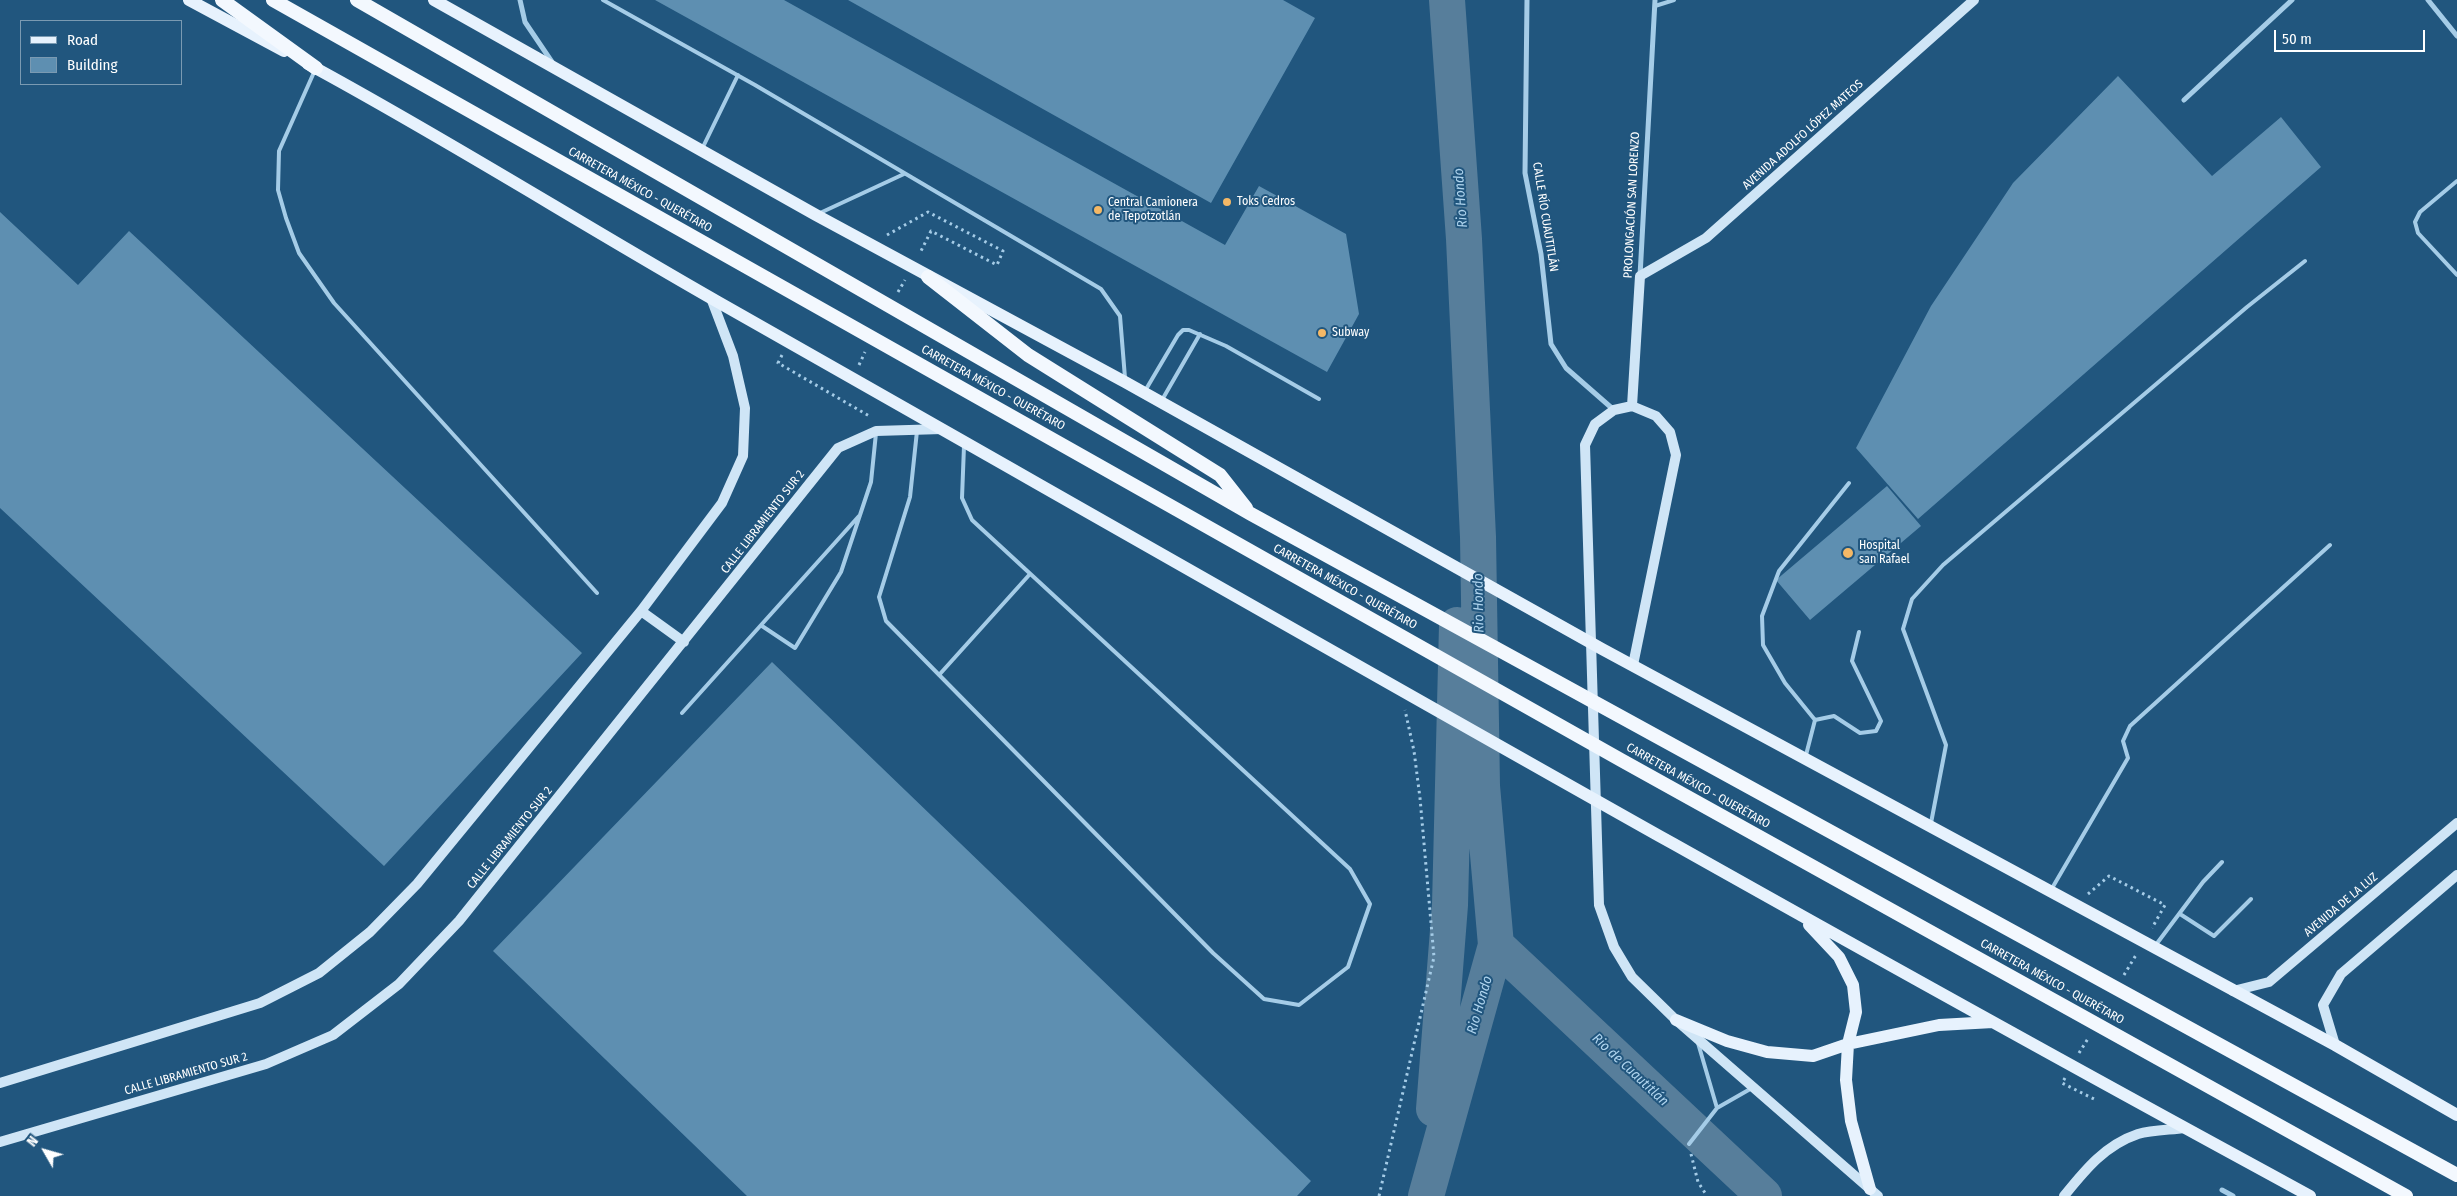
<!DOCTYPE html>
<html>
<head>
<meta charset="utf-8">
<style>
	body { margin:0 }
	#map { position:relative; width:2457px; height:1196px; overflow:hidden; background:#21567e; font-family:"Fira Sans Condensed",sans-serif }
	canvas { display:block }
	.legend { position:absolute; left:20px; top:20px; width:162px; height:65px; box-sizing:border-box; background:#21567e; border:1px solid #7a9ab2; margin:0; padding:6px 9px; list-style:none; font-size:15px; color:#fff }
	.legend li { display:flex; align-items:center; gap:10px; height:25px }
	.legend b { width:25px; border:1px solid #7a9ab2 }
	.north { position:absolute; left:20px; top:1126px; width:50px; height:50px; -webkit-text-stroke:4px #21567e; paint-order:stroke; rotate:308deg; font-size:14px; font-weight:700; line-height:20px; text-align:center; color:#fff }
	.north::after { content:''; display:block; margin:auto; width:18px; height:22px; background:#fff; clip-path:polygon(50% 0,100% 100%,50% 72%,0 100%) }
	.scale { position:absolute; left:2274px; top:30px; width:151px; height:22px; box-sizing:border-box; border:2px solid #fff; border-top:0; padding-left:6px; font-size:15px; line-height:18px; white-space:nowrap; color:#fff; -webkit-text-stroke:4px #21567e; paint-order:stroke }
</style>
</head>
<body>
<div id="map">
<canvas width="2457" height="1196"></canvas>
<ul class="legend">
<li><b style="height:6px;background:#e7f2fd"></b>Road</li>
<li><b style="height:14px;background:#5e8fb1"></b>Building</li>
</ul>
<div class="north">N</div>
<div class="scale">50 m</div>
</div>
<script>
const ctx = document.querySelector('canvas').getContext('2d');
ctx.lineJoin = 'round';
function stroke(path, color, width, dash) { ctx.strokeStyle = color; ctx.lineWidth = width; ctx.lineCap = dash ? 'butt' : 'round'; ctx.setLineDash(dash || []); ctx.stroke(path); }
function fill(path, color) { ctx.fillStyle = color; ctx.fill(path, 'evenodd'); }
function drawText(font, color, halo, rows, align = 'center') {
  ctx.font = font + ' "Fira Sans Condensed",sans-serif'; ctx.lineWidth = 4; ctx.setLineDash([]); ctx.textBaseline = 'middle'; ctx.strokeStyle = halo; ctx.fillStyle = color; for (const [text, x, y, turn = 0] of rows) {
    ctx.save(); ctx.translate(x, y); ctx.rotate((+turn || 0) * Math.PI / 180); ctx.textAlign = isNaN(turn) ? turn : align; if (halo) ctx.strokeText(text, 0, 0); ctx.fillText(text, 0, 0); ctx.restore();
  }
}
const river = new Path2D(`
	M1496,945L1764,1196
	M1434,1109L1450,905L1457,625
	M1426,1196L1496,945L1482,786L1478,537L1464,239L1447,0`);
const building = new Path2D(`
	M655,0H784L1225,245L1259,186L1346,234L1359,314L1327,372Z
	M848,0H1283L1315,18L1211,203Z
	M2118,76L2212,176L2281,117L2321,167L1918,519L1856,448L1931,306L2013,183Z
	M0,212L78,285L129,231L582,653L384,866L0,508Z
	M1887,486L1921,526L1810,620L1776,580Z
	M772,662L1311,1181L1297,1196H747L493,951Z`);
const path = new Path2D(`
	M887,235L928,212L1003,251L997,265L931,231L920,253
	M898,292L905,280
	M782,355L778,363L871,417
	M859,365L865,352
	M2088,894L2109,876L2165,905L2152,928
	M2124,975L2136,955
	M2079,1053L2089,1037
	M2065,1078L2062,1083L2096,1100
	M1691,1154L1698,1182L1707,1196
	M1379,1196L1434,957L1420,798L1414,751L1405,710`);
const service = new Path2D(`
	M603,0L755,85L1101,289L1120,316L1125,378
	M1655,6L1674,0
	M315,70L279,151L278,190L286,218L299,253L334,303L597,593
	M702,149L738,75
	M2457,181L2420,212L2415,222L2418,233L2457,275
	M820,213L904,174
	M1145,391L1178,335L1183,330H1189L1226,346L1319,399
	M1162,400L1200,334
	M917,431L910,497L879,597L886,621L1213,953L1264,999L1299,1005L1348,967L1370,904L1350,869L972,520L962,498L964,446
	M762,626L795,648L841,572L871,482L876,433
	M939,675L1030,574
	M682,713L859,516
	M1815,720L1785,683L1763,645L1762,616L1779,571L1849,483
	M1806,755L1815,720L1834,716L1860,733L1876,731L1881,721L1852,661L1859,632
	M1931,823L1946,745L1903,629L1912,599L1943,565L2247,307L2305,261
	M2051,890L2128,758L2123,741L2130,726L2330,545
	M2180,914L2214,936L2251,899
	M2155,946L2203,882L2222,862
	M1717,1108L1752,1088
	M1689,1144L1717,1108L1698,1043`);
const minor = new Path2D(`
	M520,0L525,22L552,62
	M1527,0L1525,173L1541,254L1551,344L1566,368L1614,410
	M2428,0L2457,36
	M2184,100L2292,0
	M1640,276L1655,0
	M2222,1190L2233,1196`);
const secondary = new Path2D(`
	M1632,406L1640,276L1706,238L1974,0
	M641,611L684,642
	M1633,665L1676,455L1670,432L1656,416L1632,406L1614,410L1595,424L1585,445L1599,905L1614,947L1632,977L1676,1020L1878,1196
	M2233,991L2269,982L2457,823
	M2335,1045L2323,1005L2341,974L2457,875
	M0,1083L260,1003L319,973L370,932L417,884L641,611L722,503L743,456L745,408L733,356L711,298
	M0,1142L266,1064L333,1035L399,984L459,921L838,448L876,431L942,429
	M2064,1196C2085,1170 2105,1145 2138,1134C2152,1130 2170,1130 2185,1128`);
const primary = new Path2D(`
	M189,0L284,51
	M434,0L816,215L1125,382L1602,649L2335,1045L2457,1115
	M308,64C447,139 581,224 718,302C1247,602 1775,906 2310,1196
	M1809,925L1839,957L1853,985L1856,1012L1848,1044L1846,1080L1851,1121L1870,1189
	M1676,1020L1727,1041L1767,1052L1813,1056L1848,1044L1939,1025L1993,1022`);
const trunk = new Path2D(`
	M222,0L316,68
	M273,0L1621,760L2406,1196
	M357,0L1251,514L2457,1175
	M928,277L1028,355L1220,475L1246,508`);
const markers = [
	[1227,202,5,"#f4b866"],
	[1098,210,5,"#f4b866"],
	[1322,333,5,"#f4b866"],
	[1848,553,6,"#f4b866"]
];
const streetNames = [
	["AVENIDA ADOLFO LÓPEZ MATEOS",1803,135,-42],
	["CARRETERA MÉXICO - QUERÉTARO",640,190,29],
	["PROLONGACIÓN SAN LORENZO",1632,205,-87],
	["CALLE RÍO CUAUTITLÁN",1545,217,81],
	["CARRETERA MÉXICO - QUERÉTARO",993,388,29],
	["CALLE LIBRAMIENTO SUR 2",763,522,-52],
	["CARRETERA MÉXICO - QUERÉTARO",1345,587,29],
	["CARRETERA MÉXICO - QUERÉTARO",1698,786,29],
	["CALLE LIBRAMIENTO SUR 2",510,838,-51],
	["AVENIDA DE LA LUZ",2341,905,-40],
	["CARRETERA MÉXICO - QUERÉTARO",2052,982,29],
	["CALLE LIBRAMIENTO SUR 2",186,1074,-16]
];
const poiNames = [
	["Toks Cedros",1237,202],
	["Central Camionera",1108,203],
	["de Tepotzotlán",1108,217],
	["Subway",1332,333],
	["Hospital",1859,546],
	["san Rafael",1859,560]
];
const waterNames = [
	["Rio Hondo",1461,198,-94],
	["Rio Hondo",1479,603,-91],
	["Rio Hondo",1480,1005,-74],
	["Rio de Cuautitlán",1630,1070,43]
];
stroke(river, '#577e9b', 36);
fill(building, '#5e8fb1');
stroke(path, '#a5cce7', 3, [2.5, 4]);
stroke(service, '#a5cce7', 4);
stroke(minor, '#a5cce7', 5);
stroke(secondary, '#cfe5f6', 10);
stroke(primary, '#e7f2fd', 12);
stroke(trunk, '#f3f8fe', 14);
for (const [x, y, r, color] of markers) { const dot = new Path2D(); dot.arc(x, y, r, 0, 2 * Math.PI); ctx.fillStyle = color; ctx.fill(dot); stroke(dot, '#21567e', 2); }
drawText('12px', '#fff', '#21567e', streetNames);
drawText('12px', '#fff', '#21567e', poiNames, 'left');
drawText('italic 14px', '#b0d5ef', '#21567e', waterNames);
</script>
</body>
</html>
